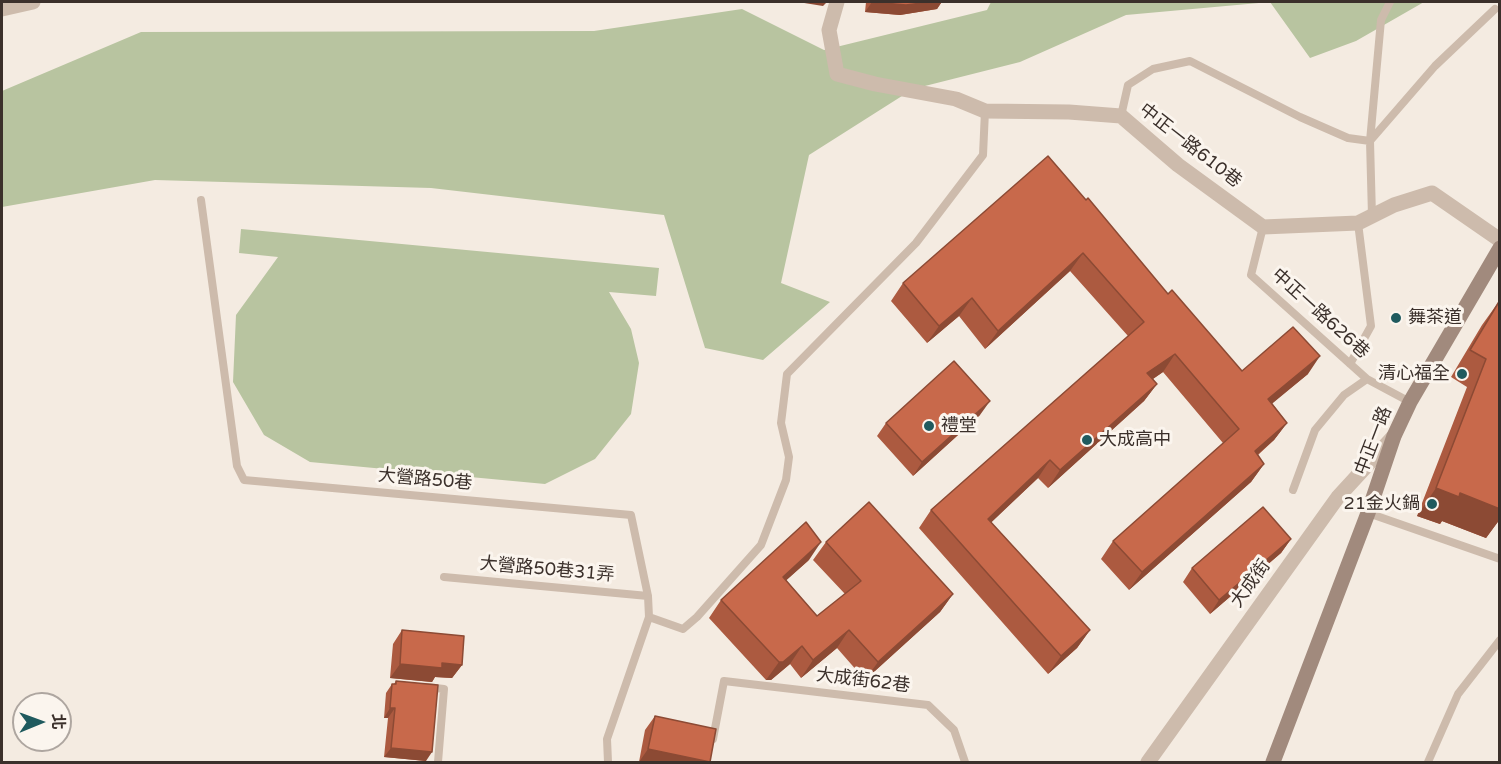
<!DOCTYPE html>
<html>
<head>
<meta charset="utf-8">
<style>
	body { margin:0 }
	#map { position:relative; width:1501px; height:764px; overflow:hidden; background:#f4ebe1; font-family:"Varela Round","Noto Sans TC",sans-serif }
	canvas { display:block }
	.frame { position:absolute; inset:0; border:3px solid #3b302b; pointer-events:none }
	.north { position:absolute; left:12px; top:692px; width:60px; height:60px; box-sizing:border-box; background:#fbf5ee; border:2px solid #aea6a0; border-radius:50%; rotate:89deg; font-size:16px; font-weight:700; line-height:24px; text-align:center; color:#3b302b }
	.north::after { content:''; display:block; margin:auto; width:21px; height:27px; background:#1f5a5e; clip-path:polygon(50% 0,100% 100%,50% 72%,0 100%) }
</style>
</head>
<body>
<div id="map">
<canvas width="1501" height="764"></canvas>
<div class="frame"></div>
<div class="north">北</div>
</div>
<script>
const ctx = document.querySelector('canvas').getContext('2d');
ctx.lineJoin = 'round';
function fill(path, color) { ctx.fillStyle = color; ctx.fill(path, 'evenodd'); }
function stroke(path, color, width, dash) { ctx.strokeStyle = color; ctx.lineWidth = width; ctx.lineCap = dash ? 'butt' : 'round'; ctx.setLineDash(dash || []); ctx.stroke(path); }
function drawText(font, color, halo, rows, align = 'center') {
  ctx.font = font + ' "Varela Round","Noto Sans TC",sans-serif'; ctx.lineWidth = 6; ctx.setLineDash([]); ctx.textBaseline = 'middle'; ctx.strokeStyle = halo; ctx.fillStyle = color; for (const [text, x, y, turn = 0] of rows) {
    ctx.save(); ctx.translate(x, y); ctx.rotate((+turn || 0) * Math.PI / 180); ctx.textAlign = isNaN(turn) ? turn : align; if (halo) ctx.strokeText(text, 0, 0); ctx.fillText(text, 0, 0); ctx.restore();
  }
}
const green = new Path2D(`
	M991,2H1424L1356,41L1310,58L1270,2L1126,15L1020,62L913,89L809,155L781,283L830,302L763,360L705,348L664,215L431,188L155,180L2,207V91L141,32L594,31L742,9L824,50L987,10Z
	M241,229L659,268L656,296L609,292L631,329L639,363L631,414L595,459L545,484L310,462L264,435L233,382L236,315L278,257L239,253Z`);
const lane = new Path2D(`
	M1121,116L1128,85L1153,69L1190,61L1300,117L1348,138L1370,141L1435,66L1495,9
	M201,200L237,466L244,480L631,515L648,596L649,617L607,739L608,762
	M1372,216L1370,141L1381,20L1390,2
	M1263,227L1251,275L1367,379L1410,402
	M1350,364L1371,326L1358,223
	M1293,490L1315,430L1344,395L1367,379
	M1368,513L1500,559
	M444,577L648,596
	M649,617L683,629L697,617L761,545L786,480L789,457L781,423L787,374L916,243L983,155L985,111
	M427,687L444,689L438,762
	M713,739L724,681L928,705L954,730L965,762
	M1428,762L1458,694L1500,640`);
const street = new Path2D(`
	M837,2L829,30L837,74L875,84L956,99L985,111L1069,112L1121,116L1178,165L1263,227L1358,223L1394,205L1432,193L1500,240
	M2,9L33,2
	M1148,762L1338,497L1394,436`);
const secondary = new Path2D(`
	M1273,762L1368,513L1394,436L1410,402L1500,248`);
const wall = new Path2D(`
	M866,2H961L941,3L937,9L900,15L865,12Z
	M1086,200L1168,294L1242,371L1308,374L1272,403L1287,423L1274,440L1258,455L1264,464L1251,482L1129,590L1101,559L1113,541L1223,443L1163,372L1153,379L1157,384L1144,401L1048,488L1038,478L991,522L1090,630L1077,648L1048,674L919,528L931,510L1128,336L1070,271L985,349L959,316L927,343L891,301L903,283Z
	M1500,300V519L1486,538L1442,521L1440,524L1417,516L1467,387L1451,377L1482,325Z
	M980,415L913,476L877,436L886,423Z
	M1291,539L1281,553L1210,614L1183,582L1192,568Z
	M826,542L953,594L940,612L865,680L837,648L801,678L790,664L771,680H766L709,618L721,600L809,560L786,580L817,616L845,594L813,560Z
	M402,630L462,665L452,678L435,677L432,682L390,678L393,644Z
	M396,681L426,761L384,757L388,718H384L386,693L392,684H394Z
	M655,716L710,762H639L645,730Z`);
const shadedWall = new Path2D(`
	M798,2H827L823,6Z
	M872,2H961L941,3L937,9L900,15L865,12Z
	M1083,253L1070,271L985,349L998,331Z
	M972,298L959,316L927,343L939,326Z
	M1175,354L1163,372L1135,391L1147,373Z
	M1320,356L1308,374L1256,417L1268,399Z
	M1157,384L1144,401L1048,488L1060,470Z
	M990,401L980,415L913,476L922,462Z
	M1287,423L1274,440L1242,468L1255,451Z
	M1050,460L1038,478L976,537L988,519Z
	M1264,464L1251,482L1129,590L1142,572Z
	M1436,488L1460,493L1500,509V519L1486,538L1442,521L1440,524L1417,516Z
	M1291,539L1281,553L1210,614L1219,600Z
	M821,542L809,560L771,594L783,577Z
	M953,594L940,612L865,680L878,662Z
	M849,630L837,648L801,678L813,660Z
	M1090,630L1077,648L1048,674L1061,656Z
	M802,646L790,664L771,680H766L779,662Z
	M442,663L462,665L452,678L435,677L432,682L390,678L400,664Z
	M390,708H395L388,718H384Z
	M391,748L432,752L426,761L384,757Z
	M648,749L710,762H639Z`);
const building = new Path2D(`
	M872,2H930L906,5Z
	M1048,156L1086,200L1088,198L1168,294L1172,290L1242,371L1293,327L1320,356L1268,399L1287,423L1255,451L1264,464L1142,572L1113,541L1239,429L1175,354L1147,373L1157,384L1060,470L1050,460L988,519L1090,630L1061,656L931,510L1144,322L1083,253L998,331L972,298L939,326L903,283Z
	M1500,300V509L1460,493L1459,497L1436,488L1486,359L1470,350Z
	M954,361L990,401L922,462L886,423Z
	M869,502L953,594L878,662L849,630L813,660L802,646L783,662H779L721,600L806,522L821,542L783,577L817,616L861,581L826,542Z
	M1263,507L1291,539L1219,600L1192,568Z
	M402,630L464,636L462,665L442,663V668L400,664Z
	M396,681L438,685L432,752L391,748L395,708H390L392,684H396Z
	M655,716L716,729L710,762L648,749Z`);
const markers = [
	[1396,318,6,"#1f5a5e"],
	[1462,374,6,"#1f5a5e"],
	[929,426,6,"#1f5a5e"],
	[1087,440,6,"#1f5a5e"],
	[1432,504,6,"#1f5a5e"]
];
const streetNames = [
	["中正一路610巷",1190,146,38],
	["中正一路626巷",1320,314,42],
	["中正一路",1374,441,-69],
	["大營路50巷",425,480,5],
	["大營路50巷31弄",547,570,5],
	["大成街",1251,584,-54],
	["大成街62巷",863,681,7]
];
const poiNames = [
	["舞茶道",1408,318],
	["清心福全",1450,374,"right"],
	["禮堂",941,426],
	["大成高中",1099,440],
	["21金火鍋",1420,504,"right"]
];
fill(green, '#b8c4a0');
stroke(lane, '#cdbbac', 8);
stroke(street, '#cdbbac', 15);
stroke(secondary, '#a18a7d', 15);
fill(wall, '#ac5a40');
fill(shadedWall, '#8c4a34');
fill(building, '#c8694b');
stroke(building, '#8c4a34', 1.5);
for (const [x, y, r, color] of markers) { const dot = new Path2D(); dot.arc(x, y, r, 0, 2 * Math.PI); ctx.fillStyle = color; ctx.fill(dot); stroke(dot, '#fbf5ee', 2); }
drawText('18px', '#3b302b', '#fbf5ee', streetNames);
drawText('18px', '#3b302b', '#fbf5ee', poiNames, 'left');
</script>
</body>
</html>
